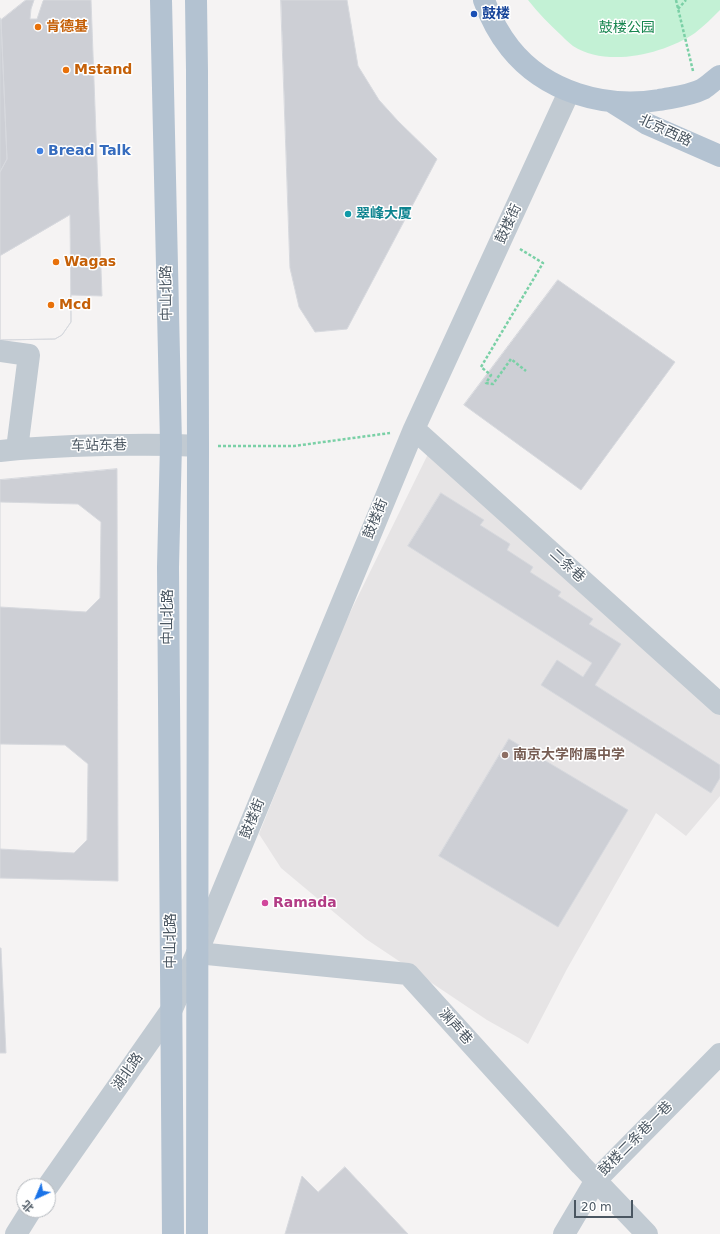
<!DOCTYPE html>
<html>
<head>
<meta charset="utf-8">
<style>
	body { margin:0 }
	#map { position:relative; width:720px; height:1234px; overflow:hidden; background:#f5f3f3; font-family:"DejaVu Sans","Noto Sans SC",sans-serif }
	canvas { display:block }
	.north { position:absolute; left:16px; top:1178px; width:40px; height:40px; box-sizing:border-box; background:#fff; border:1px solid #b7bbc0; border-radius:50%; rotate:224deg; font-size:11px; font-weight:700; line-height:16px; text-align:center; color:#4a5661 }
	.north::after { content:''; display:block; margin:auto; width:14px; height:18px; background:#1a73e8; clip-path:polygon(50% 0,100% 100%,50% 72%,0 100%) }
	.scale { position:absolute; left:574px; top:1200px; width:59px; height:18px; box-sizing:border-box; border:2px solid #4a5661; border-top:0; padding-left:5px; font-size:12px; line-height:14px; white-space:nowrap; color:#4a5661; -webkit-text-stroke:3px #fff; paint-order:stroke }
</style>
</head>
<body>
<div id="map">
<canvas width="720" height="1234"></canvas>
<div class="north">北</div>
<div class="scale">20 m</div>
</div>
<script>
const ctx = document.querySelector('canvas').getContext('2d');
ctx.lineJoin = 'round';
function fill(path, color) { ctx.fillStyle = color; ctx.fill(path, 'evenodd'); }
function stroke(path, color, width, dash) { ctx.strokeStyle = color; ctx.lineWidth = width; ctx.lineCap = dash ? 'butt' : 'round'; ctx.setLineDash(dash || []); ctx.stroke(path); }
function drawText(font, color, halo, rows, align = 'center') {
  ctx.font = font + ' "DejaVu Sans","Noto Sans SC",sans-serif'; ctx.lineWidth = 3; ctx.setLineDash([]); ctx.textBaseline = 'middle'; ctx.strokeStyle = halo; ctx.fillStyle = color; for (const [text, x, y, turn = 0] of rows) {
    ctx.save(); ctx.translate(x, y); ctx.rotate((+turn || 0) * Math.PI / 180); ctx.textAlign = isNaN(turn) ? turn : align; if (halo) ctx.strokeText(text, 0, 0); ctx.fillText(text, 0, 0); ctx.restore();
  }
}
const education = new Path2D(`
	M429,452L720,713V796L686,836L656,813L567,969L528,1044L519,1038L487,1020L366,939L281,868L259,834L338,637Z`);
const green = new Path2D(`
	M528,0H720V10C712,18 704,26 695,33C664,54 607,68 573,46C569,43 565,39 562,36C550,25 538,13 528,0Z`);
const building = new Path2D(`
	M26,0H34L31,9L30,19H37L43,1L44,0H91L102,296L71,295V322L62,335L55,339L0,340V172L7,159L1,20Z
	M281,0H347L358,66L379,100L398,121L437,159L347,329L315,332L299,307L290,268Z
	M0,18L1,20L7,159L0,172Z
	M70,215L71,322L62,335L55,339L0,340V256Z
	M558,280L675,362L581,490L464,405Z
	M117,469L118,881L0,878V480Z
	M441,493L484,520L480,525L510,544L507,550L533,567L530,572L561,592L558,596L593,619L589,624L621,644L595,685L720,765V778L711,793L541,685L557,660L583,677L592,663L408,546Z
	M0,502L78,504L101,522L100,598L86,612L0,607Z
	M509,739L628,810L558,927L439,856Z
	M0,744L65,745L88,764L87,840L74,853L0,849Z
	M0,948H1L6,1053H0Z
	M345,1167L408,1234H285L302,1176L318,1192Z`);
const path = new Path2D(`
	M676,0L693,71
	M678,9L686,0
	M520,249L543,263L481,367L491,375L486,383L493,384L511,359L526,371
	M218,446H294L390,433`);
const minor = new Path2D(`
	M0,351L29,355L17,449
	M414,429L720,704
	M0,451C35,447 70,446 105,445C136,445 167,444 198,446
	M197,953L408,974L581,1165L647,1234
	M48,1186L172,1009L197,953L414,429L569,92
	M16,1234L31,1210
	M564,1234L596,1180L720,1054`);
const primary = new Path2D(`
	M161,0L171,444L168,567L173,1234
	M196,0L197,71L198,446L197,1234
	M484,0C490,17 499,34 510,48C545,92 605,109 659,100C674,97 689,96 703,89C709,85 714,80 720,76
	M612,102L647,124L720,156`);
const markers = [
	[474,14,4,"#1a4fb4"],
	[38,27,4,"#e8710a"],
	[66,70,4,"#e8710a"],
	[40,151,4,"#3f7fe0"],
	[348,214,4,"#0f9aa8"],
	[56,262,4,"#e8710a"],
	[51,305,4,"#e8710a"],
	[505,755,4,"#8d6e63"],
	[265,903,4,"#d1479c"]
];
const transitNames = [
	["鼓楼",482,14]
];
const foodNames = [
	["肯德基",46,27],
	["Mstand",74,70],
	["Wagas",64,262],
	["Mcd",59,305]
];
const parkNames = [
	["鼓楼公园",627,28]
];
const streetNames = [
	["北京西路",665,131,25],
	["鼓楼街",509,224,-65],
	["中山北路",167,293,-91],
	["车站东巷",99,446,-1],
	["鼓楼街",376,519,-68],
	["二条巷",567,566,42],
	["中山北路",168,617,-90],
	["鼓楼街",253,819,-68],
	["中山北路",171,941,-90],
	["渊声巷",455,1027,48],
	["湖北路",128,1072,-55],
	["鼓楼二条巷一巷",636,1139,-45]
];
const shopNames = [
	["Bread Talk",48,151]
];
const cultureNames = [
	["翠峰大厦",356,214]
];
const educationNames = [
	["南京大学附属中学",513,755]
];
const hotelNames = [
	["Ramada",273,903]
];
fill(education, '#e6e4e5');
fill(green, '#c3f1d5');
fill(building, '#cdcfd5');
stroke(building, '#d7d9de', 1);
stroke(path, '#7ad0a6', 2.5, [3, 2]);
stroke(minor, '#c1cad2', 22);
stroke(primary, '#b3c2d1', 22);
for (const [x, y, r, color] of markers) { const dot = new Path2D(); dot.arc(x, y, r, 0, 2 * Math.PI); ctx.fillStyle = color; ctx.fill(dot); stroke(dot, '#fff', 1.5); }
drawText('bold 14px', '#164399', '#fff', transitNames, 'left');
drawText('bold 14px', '#c56008', '#fff', foodNames, 'left');
drawText('14px', '#17864f', '#fff', parkNames);
drawText('14px', '#4a5661', '#fff', streetNames);
drawText('bold 14px', '#366cbe', '#fff', shopNames, 'left');
drawText('bold 14px', '#0d838f', '#fff', cultureNames, 'left');
drawText('bold 14px', '#785e54', '#fff', educationNames, 'left');
drawText('bold 14px', '#b23c85', '#fff', hotelNames, 'left');
</script>
</body>
</html>
